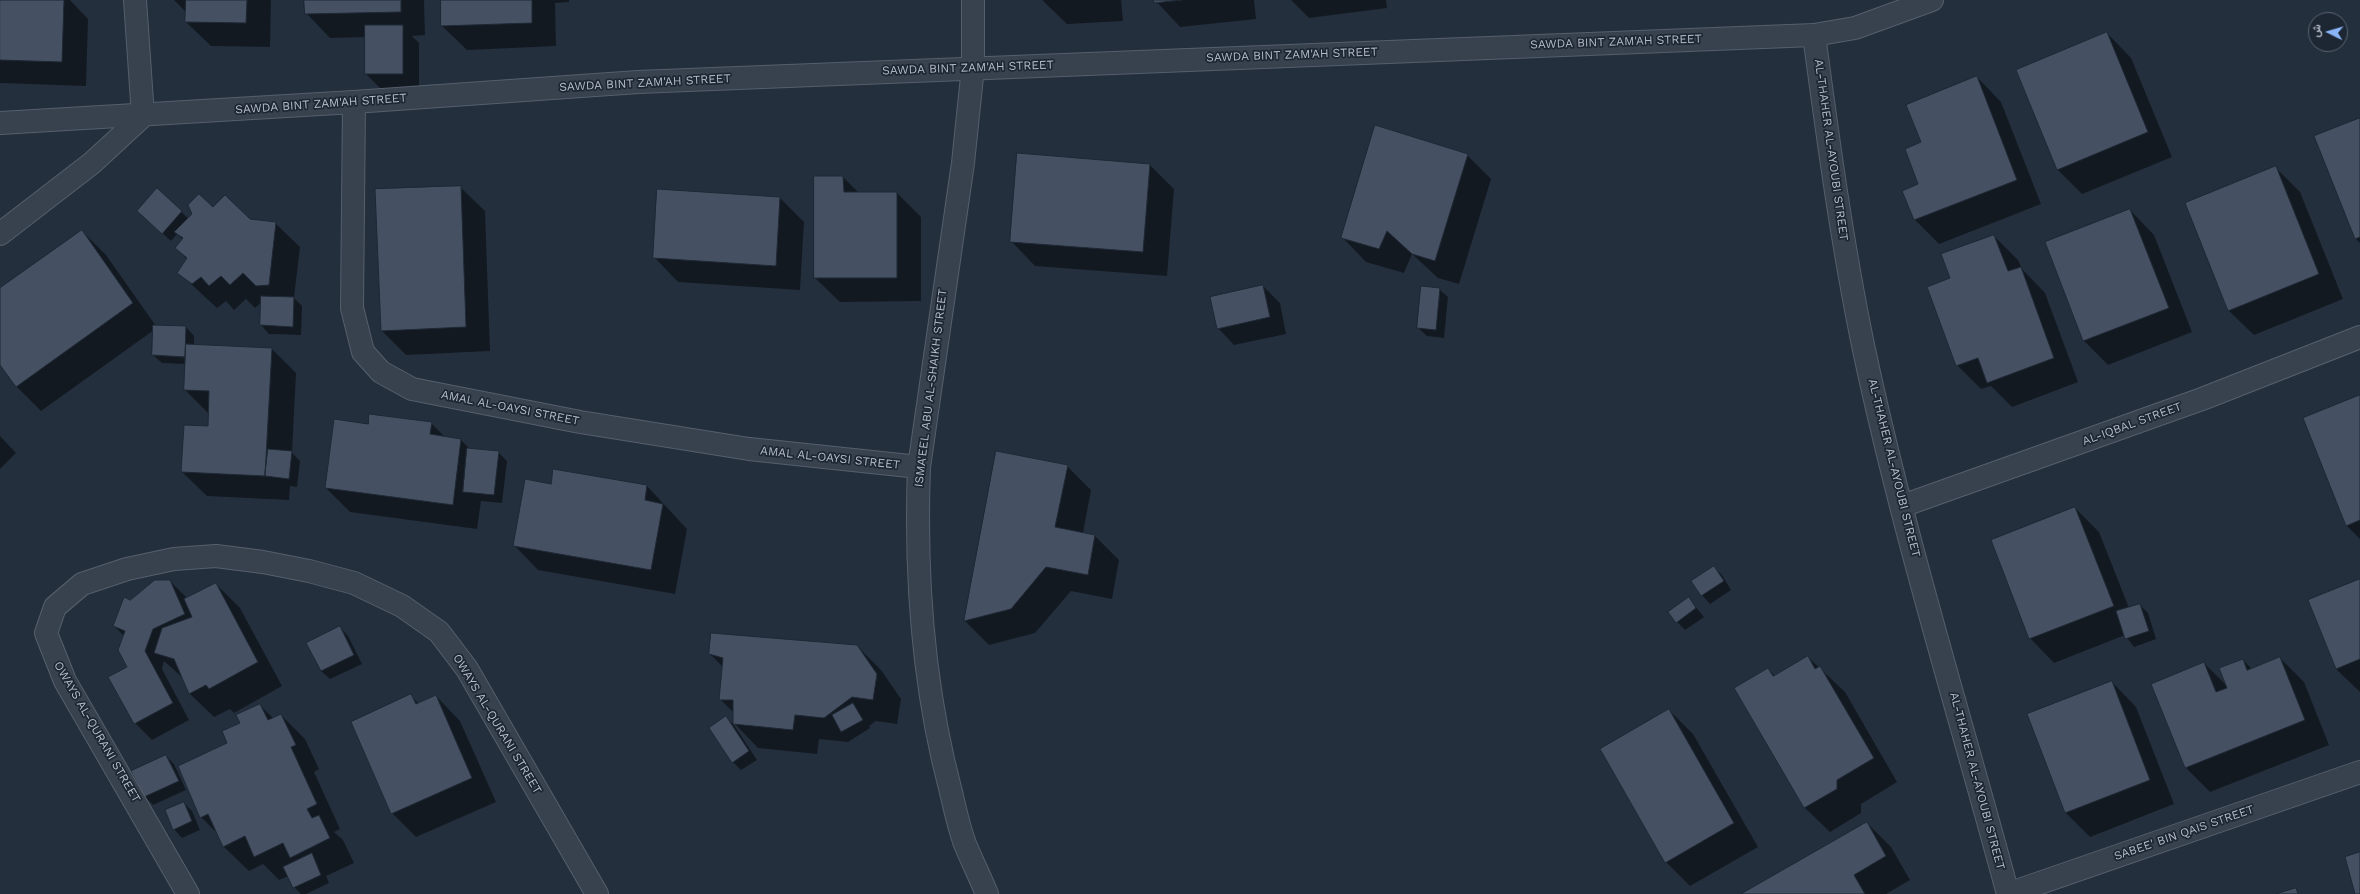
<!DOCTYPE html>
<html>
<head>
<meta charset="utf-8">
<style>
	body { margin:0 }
	#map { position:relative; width:2360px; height:894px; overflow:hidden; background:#242f3e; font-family:"Work Sans",Vazirmatn,sans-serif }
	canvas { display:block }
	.north { position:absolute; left:2308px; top:12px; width:40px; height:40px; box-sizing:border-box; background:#1d2633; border:1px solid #59626f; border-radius:50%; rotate:275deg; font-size:11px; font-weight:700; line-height:16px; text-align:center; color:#b4bcc9 }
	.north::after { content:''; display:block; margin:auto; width:14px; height:18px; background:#8ab4f8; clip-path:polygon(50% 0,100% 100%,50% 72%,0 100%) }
</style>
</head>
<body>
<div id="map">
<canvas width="2360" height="894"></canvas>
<div class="north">ش</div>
</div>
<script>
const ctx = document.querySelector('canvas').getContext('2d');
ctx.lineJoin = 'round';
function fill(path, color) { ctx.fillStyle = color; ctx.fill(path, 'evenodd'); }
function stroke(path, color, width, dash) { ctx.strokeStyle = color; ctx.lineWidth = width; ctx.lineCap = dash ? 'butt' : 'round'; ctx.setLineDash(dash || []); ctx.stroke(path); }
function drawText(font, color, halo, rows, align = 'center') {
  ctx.font = font + ' "Work Sans",sans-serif'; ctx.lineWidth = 3.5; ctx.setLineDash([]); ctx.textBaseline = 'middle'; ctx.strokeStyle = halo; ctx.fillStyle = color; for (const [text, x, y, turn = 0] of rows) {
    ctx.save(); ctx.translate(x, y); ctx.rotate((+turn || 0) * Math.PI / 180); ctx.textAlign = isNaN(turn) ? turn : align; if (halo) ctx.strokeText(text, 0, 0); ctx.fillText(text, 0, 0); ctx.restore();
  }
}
const shadow = new Path2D(`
	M0,0H70L88,19L86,86L0,83Z
	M174,0H271L270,47L211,46L186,22V12Z
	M305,0H424L425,35L412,36L419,43V91H383L366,74V37L330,38L306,13Z
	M442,0H569V2L555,3L556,46L467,50L442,26Z
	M1042,0H1121L1123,21L1067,24Z
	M1155,0H1254L1256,19L1180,27Z
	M1291,0H1386L1387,8L1309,18Z
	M2107,33L2131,58L2172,157L2082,194L2058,170L2017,71Z
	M1977,77L2001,102L2041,204L1939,244L1915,220L1922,143Z
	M2360,119V243L2356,239L2315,137Z
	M1018,154L1150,165L1174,189L1167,276L1035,266L1011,241Z
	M1467,155L1491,179L1459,284L1438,278L1412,254L1404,273L1366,262L1342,237Z
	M2276,168L2300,192L2343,299L2254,335L2229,311L2187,204Z
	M815,177H843L859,193H897L921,217V301L840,302L815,278Z
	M460,187L485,211L490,351L406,355L382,331Z
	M780,198L804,222L800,290L678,282L654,257Z
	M213,208L249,220L275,223L300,247L294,298L302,306L301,335L269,334L261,325L262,302L255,308L246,299L234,310L226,301L217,308L178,272L187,259L176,248L183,240L177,234L171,241L147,219L181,212L189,219Z
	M2130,210L2154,235L2192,332L2108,365L2084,341L2047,243Z
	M82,231L106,255L156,326L186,327L194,336V345L272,349L296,373L292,453L300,461L297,487L290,486L289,500L207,496L182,472L209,427V414L185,390L186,364L162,363L153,355L154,330L41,411L16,386L0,363V289Z
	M1994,236L2018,260L2022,269L2045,293L2078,382L2012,407L1991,386L1981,389L1957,365L1951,279Z
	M1263,286L1280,303L1286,334L1234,345L1218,328Z
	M1439,289L1448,297L1444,338L1427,336L1418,328Z
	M2360,396V539L2347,526Z
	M431,423L446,438L461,440L470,449L498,452L507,461L502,503L481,501L477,529L350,512L326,488L369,425Z
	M0,436L16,453L0,469Z
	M1067,466L1091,490L1083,533L1095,536L1119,560L1112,599L1071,591L1035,633L989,645L965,621Z
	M647,486L687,529L675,594L538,570L514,545Z
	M2075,508L2099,532L2129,608L2140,605L2148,613L2156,639L2134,647L2125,635L2054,663L2030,638Z
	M1714,567L1722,575L1731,590L1710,604L1702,595Z
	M2360,580V692L2336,669Z
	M170,581L187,598L216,584L240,608L282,686L234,713L230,709L214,717L189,693L183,678L164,661L162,669L189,720L152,740L135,723L124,636L114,626L130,601Z
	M1689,599L1704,617L1685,630L1677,622Z
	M340,627L348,636L362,664L330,679L321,671Z
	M856,645L881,670L901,699L897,724L876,721L869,726L870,728L848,742L819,739L817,754L758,748L734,723V713L720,699L723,667L710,654Z
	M1808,657L1845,692L1897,782L1861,804V813L1830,832L1805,808L1736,689L1768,669L1775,676Z
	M2280,658L2304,682L2329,745L2210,792L2186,768L2152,684L2204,663L2228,687L2243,660L2252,669Z
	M2112,682L2136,707L2174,804L2090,837L2066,813L2028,715Z
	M411,696L419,704L436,696L460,721L496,802L416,837L392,813Z
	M260,705L273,718L281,715L305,739L319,769L314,772L340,829L334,832L343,840L354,863L326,876L329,883L306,894H301L294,887L289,876L279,880L263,864L249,871L224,847L219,835L201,817L229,744L242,723Z
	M1669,710L1693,734L1758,847L1690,886L1666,862Z
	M726,718L734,725L757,760L741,770L733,762Z
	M166,756L174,764L186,790L153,805L145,797Z
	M184,803L192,811L200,830L182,838L174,829Z
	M1867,823L1891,847L1910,880L1886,894H1744Z`);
const building = new Path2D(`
	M0,0H64L62,62L0,60Z
	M186,0H247L246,23L185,22Z
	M304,0H401V12L305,14Z
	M441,0H532V23L441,26Z
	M1154,0H1182L1154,3Z
	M365,25H403V74H365Z
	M2107,32L2148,132L2057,170L2016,70Z
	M1977,76L2017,180L1914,220L1902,191L1918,184L1905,149L1921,142L1906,105Z
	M2360,118V237L2355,239L2314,136Z
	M1375,125L1468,154L1435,261L1412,254L1387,231L1379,249L1341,238Z
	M1017,153L1150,164L1143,252L1010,242Z
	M2276,166L2319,274L2228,311L2185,203Z
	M814,176H843L844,192H897V278H814Z
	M461,186L466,327L381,331L375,189Z
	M157,188L182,211L162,234L137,211Z
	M657,189L780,197L776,266L653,258Z
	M199,194L213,207L225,195L250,219L276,222L269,285L256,286L243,273L230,285L221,276L209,286L201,277L192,284L177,273L187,258L175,248L183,238L174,232L192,214L188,205Z
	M2130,209L2169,308L2083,341L2045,242Z
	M82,230L133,303L16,387L0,365V288Z
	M1994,235L2008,271L2021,267L2054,358L1987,383L1978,358L1956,366L1927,287L1950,278L1941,254Z
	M1263,285L1270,317L1217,329L1210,297Z
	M1421,286L1440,288L1436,330L1417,328Z
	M261,296L294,297L293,327L260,325Z
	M153,325L186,326L185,357L152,355Z
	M186,344L272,348L265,476L181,472L184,425L208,426L209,391L184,390Z
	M2360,395V520L2346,526L2303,418Z
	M369,414L432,422L430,434L461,439L453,505L325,488L334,419L368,424Z
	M467,448L499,451L494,495L463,492Z
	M268,449L292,451L289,479L265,476Z
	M996,451L1068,465L1055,527L1095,535L1088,575L1046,567L1011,609L964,621Z
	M553,469L647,485L645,500L663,504L651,570L513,546L525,479L551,484Z
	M2075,507L2114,606L2029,639L1991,540Z
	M1714,566L1724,581L1701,596L1691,581Z
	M2360,579V659L2336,669L2308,600Z
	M155,580H170L185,614L153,629L145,651L173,703L134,724L108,677L127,667L118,650L125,631L113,626L124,597L130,600Z
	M216,583L258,662L209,689L206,685L189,694L174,659L154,653L162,628L192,617L184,599Z
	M1689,597L1696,608L1676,623L1668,612Z
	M2140,604L2149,631L2125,639L2116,611Z
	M340,626L354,655L321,671L306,643Z
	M711,633L857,645L877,674L873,700L852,697L824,718L795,715L793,730L733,724V700H719L723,658L709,654Z
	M1808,656L1815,669L1820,666L1874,758L1837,780V789L1804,808L1734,688L1768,668L1773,676Z
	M2280,657L2305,720L2185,768L2151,684L2204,662L2216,692L2227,688L2219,668L2243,659L2247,670Z
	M2112,681L2150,780L2065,813L2027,714Z
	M411,694L416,704L436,695L472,778L391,814L351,722Z
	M853,703L863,720L841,732L832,715Z
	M260,704L268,720L281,714L296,745L291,747L317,804L307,809L312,818L319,815L330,838L290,858L283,843L254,857L245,836L223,847L208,814L200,818L178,766L227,743L222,731L240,723L236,715Z
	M1669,709L1734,823L1665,863L1600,749Z
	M726,716L749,751L732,763L709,728Z
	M166,755L179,781L144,797L131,771Z
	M184,802L192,821L173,830L165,810Z
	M1867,822L1886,856L1854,875L1865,894H1741Z
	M2360,852V894H2355L2345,857Z
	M312,853L321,875L293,888L283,867Z
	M2296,888L2298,894H2276Z`);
const minor = new Path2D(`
	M973,0V67L963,163L919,467C915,575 923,687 951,792C955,809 959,828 965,844C972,861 980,877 987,894
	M1814,35C1828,139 1842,243 1863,345C1902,530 1959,712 2008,894
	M354,102L352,308L363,352L381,372L412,389L580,422L749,449L919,467
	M0,234L92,163L143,116L135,0
	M1902,506L2202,399L2360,337
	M188,894L65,681L46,633L55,607L82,584L127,569L174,559L216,556L263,562L309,571L354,583L402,606L439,632L467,669L597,894
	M2008,894L2360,772`);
const tertiary = new Path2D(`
	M0,123L354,102L638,82L1814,35L1855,28L1932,0`);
const streetNames = [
	["SAWDA BINT ZAM'AH STREET",1616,42,-2],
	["SAWDA BINT ZAM'AH STREET",1292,55,-2],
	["SAWDA BINT ZAM'AH STREET",968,68,-2],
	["SAWDA BINT ZAM'AH STREET",645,83,-3],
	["SAWDA BINT ZAM'AH STREET",321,104,-4],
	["AL-THAHER AL-AYOUBI STREET",1831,150,82],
	["ISMA'EEL ABU AL-SHAIKH STREET",931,388,-83],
	["AMAL AL-OAYSI STREET",510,408,11],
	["AL-IQBAL STREET",2132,424,-20],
	["AMAL AL-OAYSI STREET",830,458,6],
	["AL-THAHER AL-AYOUBI STREET",1894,468,76],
	["OWAYS AL-QURANI STREET",497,724,59],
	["OWAYS AL-QURANI STREET",97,732,60],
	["AL-THAHER AL-AYOUBI STREET",1977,781,75],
	["SABEE' BIN QAIS STREET",2184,833,-19]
];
fill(shadow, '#0007');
fill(building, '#455162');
stroke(building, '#1f2835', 1);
stroke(minor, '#565f6c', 24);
stroke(tertiary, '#565f6c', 24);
stroke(minor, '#38414e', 22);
stroke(tertiary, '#38414e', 22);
drawText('12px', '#b4bcc9', '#1d2633', streetNames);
</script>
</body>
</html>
